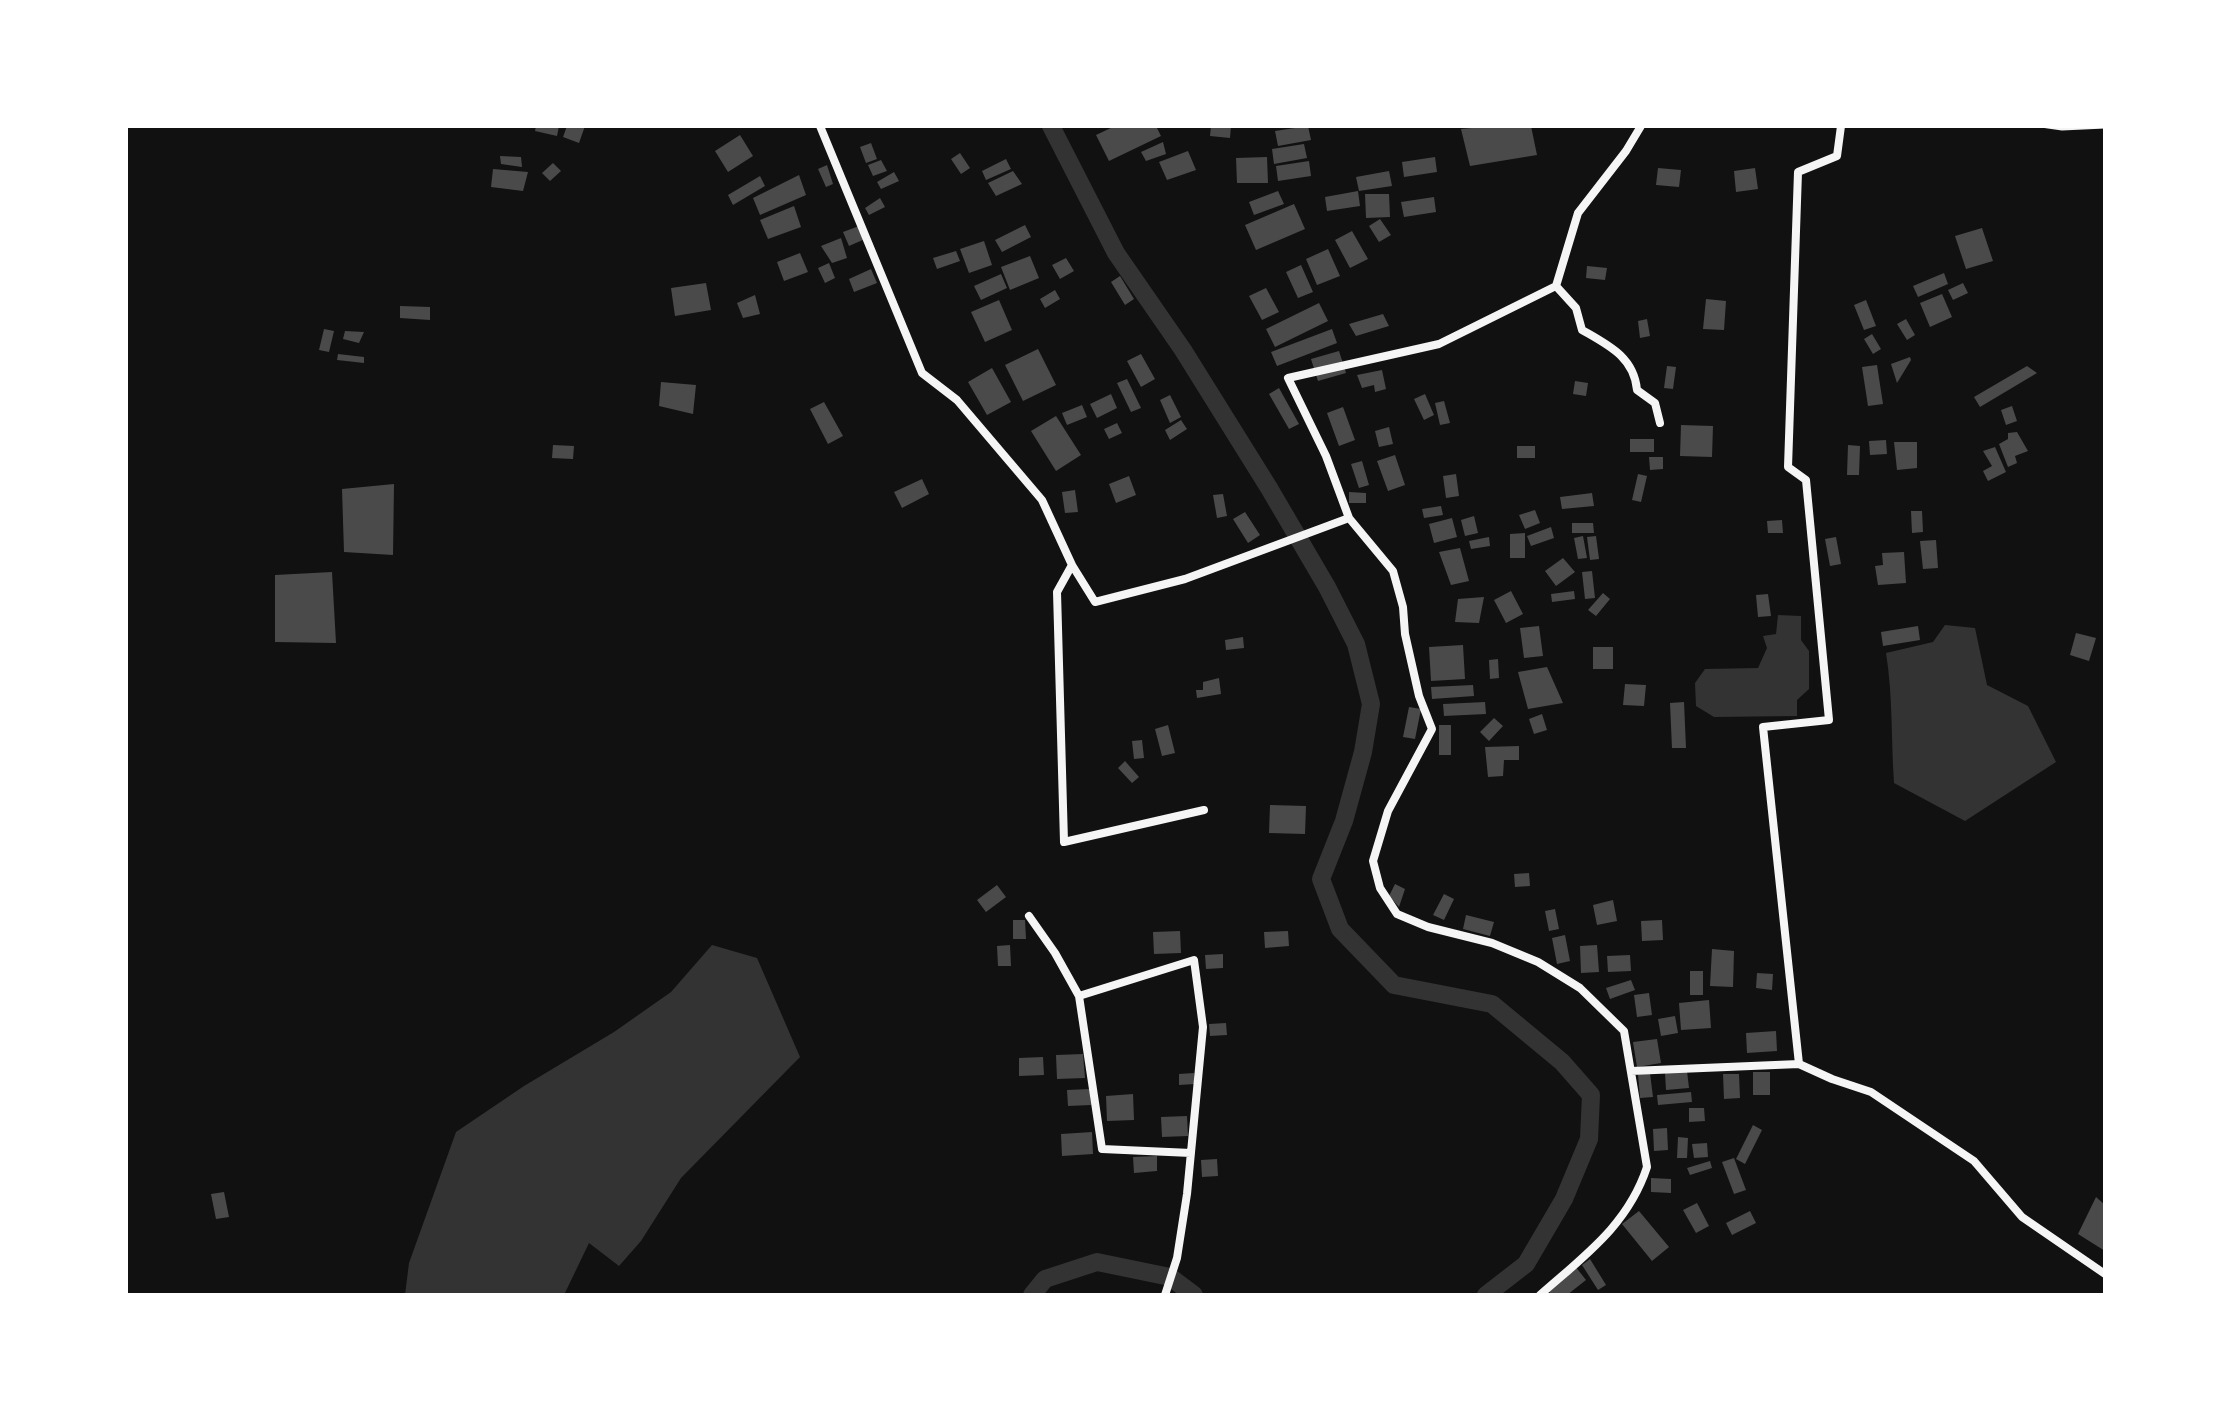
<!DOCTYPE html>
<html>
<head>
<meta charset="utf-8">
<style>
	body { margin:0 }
	#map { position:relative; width:2231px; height:1421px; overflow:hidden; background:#111; font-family:Karla,sans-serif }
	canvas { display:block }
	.frame { position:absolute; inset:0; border:128px solid #fff; pointer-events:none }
</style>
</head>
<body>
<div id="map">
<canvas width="2231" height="1421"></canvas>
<div class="frame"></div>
</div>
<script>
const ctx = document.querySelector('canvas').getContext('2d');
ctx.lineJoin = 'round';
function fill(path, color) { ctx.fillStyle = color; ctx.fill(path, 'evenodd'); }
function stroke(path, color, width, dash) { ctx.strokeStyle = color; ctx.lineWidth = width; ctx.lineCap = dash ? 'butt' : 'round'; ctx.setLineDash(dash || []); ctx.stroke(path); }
const water = new Path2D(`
	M1778,615L1801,616V640L1809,651V689L1797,700V716L1714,717L1696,706L1695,683L1705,669L1758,668L1767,648L1763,636L1776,634Z
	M1945,625L1975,628L1987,685L2028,706L2056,762L1965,821L1894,783C1891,739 1893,696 1886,653L1933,642Z
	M712,945L757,958L800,1057L681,1178L641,1241L619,1266L589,1243L564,1295H405L409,1263L456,1132L524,1086L614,1032L671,992Z`);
const canal = new Path2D(`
	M1051,126L1116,253L1183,350L1269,488L1327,587L1356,644L1371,704L1363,752L1344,821L1321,879L1340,929L1394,985L1492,1004L1562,1062L1591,1095L1589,1139L1564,1199L1526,1264L1486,1295
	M1032,1295L1045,1279L1097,1262L1170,1277L1194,1295`);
const building = new Path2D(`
	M536,126H559L557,136L535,131Z
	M567,126H585L579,143L563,137Z
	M1115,126H1156L1161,136L1109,161L1096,135Z
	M1211,126H1231L1230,138L1210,136Z
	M1308,126L1311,140L1278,146L1275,131Z
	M1493,126H1531L1537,155L1470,166L1461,129Z
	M740,135L753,156L728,172L715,151Z
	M1163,142L1166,154L1146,161L1141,152Z
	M871,143L877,159L866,163L860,147Z
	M1304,144L1307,158L1274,164L1272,149Z
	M1188,151L1196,170L1167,180L1159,162Z
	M960,153L970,168L961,174L951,159Z
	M500,156L521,157L522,167L501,164Z
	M1267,157L1268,183H1237L1236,158Z
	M1435,157L1437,172L1404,177L1402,162Z
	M1006,159L1011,169L986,180L982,171Z
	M881,160L887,171L873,176L868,165Z
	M1309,161L1311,176L1278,181L1276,166Z
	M553,163L561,171L550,181L542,173Z
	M827,165L833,184L826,187L818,169Z
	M1658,168L1681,170L1679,187L1656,185Z
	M1755,168L1758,189L1736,192L1734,171Z
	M493,169L528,172L523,191L491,187Z
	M1013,171L1022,184L996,196L988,183Z
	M1389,171L1392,186L1359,191L1356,177Z
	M894,172L899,181L881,189L877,182Z
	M799,175L806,195L760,215L753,198Z
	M760,176L765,186L733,205L728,195Z
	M1278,191L1284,204L1254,215L1249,202Z
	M1358,191L1360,206L1327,211L1325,197Z
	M1365,194H1389L1390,217L1366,218Z
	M1434,197L1436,212L1404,217L1401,202Z
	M880,198L885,207L869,215L865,208Z
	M1294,204L1305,229L1256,250L1245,225Z
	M794,206L801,227L768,239L760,220Z
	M1380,219L1391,235L1379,242L1369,226Z
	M1025,225L1031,237L1002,252L995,240Z
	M859,226L865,239L849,246L843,232Z
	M1982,228L1993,261L1966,269L1955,236Z
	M1352,231L1368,259L1350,268L1335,240Z
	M841,238L847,258L832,263L821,246Z
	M984,241L992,265L969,273L960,249Z
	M1328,249L1340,276L1317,285L1306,259Z
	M956,251L960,261L937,269L933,258Z
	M800,253L808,272L784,281L777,262Z
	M1030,256L1039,278L1010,290L1001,267Z
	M1066,258L1074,271L1060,279L1052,265Z
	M829,263L835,278L825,283L818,268Z
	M1301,265L1313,292L1298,298L1286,272Z
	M1587,266L1607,268L1605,280L1586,278Z
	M871,269L877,283L854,292L849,279Z
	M1944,273L1948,284L1918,297L1913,286Z
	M1001,274L1007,288L981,300L974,286Z
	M1120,276L1134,299L1125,305L1111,282Z
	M706,283L711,310L675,316L671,288Z
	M1963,283L1968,293L1953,300L1948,290Z
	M1266,288L1279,312L1262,320L1249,296Z
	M1055,290L1060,299L1045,308L1040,299Z
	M1942,294L1952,317L1930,327L1920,303Z
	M755,295L760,314L743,318L737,303Z
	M1706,299L1726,301L1724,330L1703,329Z
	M999,300L1012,330L985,342L971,312Z
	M1866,300L1876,326L1864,330L1854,305Z
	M1319,303L1328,321L1275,347L1266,329Z
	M400,306L430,307V320L400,318Z
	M1383,314L1389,326L1356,336L1349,324Z
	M1647,319L1650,336L1640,338L1638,321Z
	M1906,319L1915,335L1907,340L1897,324Z
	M324,329L334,331L329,352L319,350Z
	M1332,329L1337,343L1277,366L1271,352Z
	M345,331L364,332L359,343L343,339Z
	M1872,334L1881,349L1873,354L1864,339Z
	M1038,349L1056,385L1023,401L1005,365Z
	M1339,351L1346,373L1318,381L1311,359Z
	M338,354L364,357V363L337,360Z
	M1141,354L1155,379L1141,387L1127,361Z
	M1910,357L1911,360L1897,383L1891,364Z
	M1877,365L1883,404L1868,406L1862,367Z
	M1667,366L1676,367L1673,389L1664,388Z
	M2027,366L2037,373L1980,407L1974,397Z
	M992,368L1011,402L987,415L968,382Z
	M1382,370L1386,389L1375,392L1374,385L1362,388L1357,375Z
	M1127,379L1141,408L1131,412L1117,383Z
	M1575,381L1588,383L1586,396L1573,394Z
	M661,382L696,385L693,414L659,406Z
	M1279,388L1299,424L1289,429L1269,394Z
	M1111,394L1117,408L1097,418L1090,404Z
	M1425,394L1434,415L1424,420L1414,399Z
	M1170,395L1181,417L1170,423L1160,400Z
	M1444,401L1450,423L1440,425L1435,403Z
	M824,402L843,436L828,444L810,409Z
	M1082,405L1087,417L1067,425L1062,413Z
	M2012,406L2017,421L2006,425L2001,410Z
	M1343,407L1355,440L1339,446L1327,413Z
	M1056,416L1081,455L1056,471L1031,431Z
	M1181,420L1187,429L1170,440L1165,430Z
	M1117,423L1122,433L1109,439L1104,429Z
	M1681,425L1713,426L1712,457L1680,456Z
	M1389,427L1393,444L1379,447L1375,431Z
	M2017,432L2028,451L2015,456L2017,463L2008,467L1999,444L2008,439V433Z
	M1630,439H1654V452H1630Z
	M1886,440L1887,454L1870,455L1869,441Z
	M1894,442H1917V468L1897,470Z
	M553,445L574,446L573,459L552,458Z
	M1848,445L1860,446L1859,475H1847Z
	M1517,446H1535V458H1517Z
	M1995,447L2006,472L1988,481L1983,471L1992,466L1983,451Z
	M1395,455L1405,485L1388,491L1377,461Z
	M1649,457H1663V469L1650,470Z
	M1362,461L1369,485L1359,488L1351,464Z
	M1456,474L1459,496L1446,498L1443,476Z
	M1638,474L1647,476L1641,502L1632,500Z
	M1129,476L1136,495L1116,503L1109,484Z
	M922,479L929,494L902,508L894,492Z
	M394,484L393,555L344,552L342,489Z
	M1075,490L1078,512L1065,513L1062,492Z
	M1349,492L1366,493V503H1349Z
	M1592,493L1594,506L1562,509L1560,497Z
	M1223,494L1227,516L1217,518L1213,495Z
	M1441,506L1443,515L1424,518L1422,509Z
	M1535,510L1540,523L1525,529L1519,515Z
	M1911,511H1922L1923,532L1912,533Z
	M1245,512L1260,535L1248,543L1233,519Z
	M1474,516L1478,533L1465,536L1461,520Z
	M1452,518L1457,537L1434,543L1429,524Z
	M1782,520L1783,533H1768L1767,521Z
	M1572,523H1593L1594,533H1572Z
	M1551,527L1554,538L1531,546L1527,536Z
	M1525,533V558H1510V534Z
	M1583,536L1587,558L1578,559L1574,538Z
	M1596,536L1599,559L1590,560L1587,537Z
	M1489,537L1490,546L1471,549L1469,541Z
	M1836,537L1841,564L1830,566L1825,539Z
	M1936,540L1938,568L1923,569L1920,541Z
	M1460,548L1469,581L1451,585L1439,552Z
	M1904,552L1906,583L1878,585L1875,566L1883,565L1882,553Z
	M1563,558L1575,572L1556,586L1545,571Z
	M1592,571L1595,598L1585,599L1582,572Z
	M332,572L336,643L275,642V575Z
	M1511,591L1523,614L1506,623L1494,600Z
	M1574,591L1575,599L1552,602L1551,594Z
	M1603,593L1610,599L1596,616L1588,610Z
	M1768,594L1771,616L1758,617L1756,595Z
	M1484,597L1479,623L1455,622L1458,599Z
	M1539,626L1543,656L1524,658L1520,628Z
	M1918,626L1920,640L1883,646L1881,632Z
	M2076,633L2096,638L2089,661L2070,655Z
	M1243,637L1244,648L1226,650L1225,640Z
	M1463,645L1465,679L1431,681L1429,647Z
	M1593,647H1613V669H1593Z
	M1498,659L1499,678L1490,679L1489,660Z
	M1547,667L1563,703L1528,709L1518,672Z
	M1219,678L1221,694L1197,698L1196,690H1203V682Z
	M1625,684L1646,685L1644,706L1623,705Z
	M1473,685L1474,696L1432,699L1431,687Z
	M1485,702L1486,714L1444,716L1443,704Z
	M1684,702L1686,748H1672L1670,703Z
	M1409,707L1421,709L1415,739L1403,737Z
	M1542,714L1547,730L1534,734L1529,719Z
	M1494,718L1503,726L1489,741L1480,732Z
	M1168,725L1175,753L1162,756L1155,729Z
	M1439,725H1451V755H1439Z
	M1142,740L1144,758L1134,759L1132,741Z
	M1519,746V760H1504L1503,776L1488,777L1485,747Z
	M1125,761L1139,777L1132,783L1118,768Z
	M1270,805L1306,806L1305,834L1269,833Z
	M1529,873L1530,886L1515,887L1514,874Z
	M1395,884L1405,889L1399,907L1389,896Z
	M997,885L1006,897L986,912L977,900Z
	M1444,894L1454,899L1444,920L1433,915Z
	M1613,900L1617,921L1597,925L1593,905Z
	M1555,909L1559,929L1549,931L1545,911Z
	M1466,915L1494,922L1490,936L1463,929Z
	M1013,920H1025L1026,939H1013Z
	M1662,920L1663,940L1642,941L1641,921Z
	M1180,931L1181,953L1154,954L1153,932Z
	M1288,931L1289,946L1265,948L1264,932Z
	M1565,935L1570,961L1557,964L1552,938Z
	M1010,945L1011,966H998L997,946Z
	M1597,945L1599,972L1581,973L1580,946Z
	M1712,949L1734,951L1733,987L1710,986Z
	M1223,954V968L1206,969L1205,955Z
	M1630,955L1631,971L1608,972L1607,956Z
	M1690,971H1703V995H1690Z
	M1757,973L1773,974L1772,990L1756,988Z
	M1631,980L1635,990L1610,999L1606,988Z
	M1649,993L1652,1015L1637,1017L1634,995Z
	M1709,1000L1711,1028L1681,1030L1679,1003Z
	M1675,1016L1678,1033L1661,1036L1658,1019Z
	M1226,1023L1227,1035L1210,1036L1209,1024Z
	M1776,1031L1777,1051L1747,1053L1746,1033Z
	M1657,1039L1661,1063L1637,1067L1633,1042Z
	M1083,1054L1085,1078L1057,1079L1056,1055Z
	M1043,1057L1044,1075L1019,1076V1058Z
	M1687,1071L1689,1088L1666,1090L1665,1073Z
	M1753,1072H1770V1095H1753Z
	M1194,1073L1195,1084L1179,1085V1074Z
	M1650,1073L1653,1097L1640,1098L1638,1074Z
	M1723,1074H1739L1740,1098L1724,1099Z
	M1090,1089L1091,1105L1068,1106L1067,1090Z
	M1691,1092L1692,1102L1658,1105L1657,1095Z
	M1133,1094L1134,1120L1107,1121L1106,1096Z
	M1689,1108H1704L1705,1121L1689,1122Z
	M1187,1116L1188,1136L1162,1137L1161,1117Z
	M1753,1125L1762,1130L1745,1164L1736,1159Z
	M1667,1128L1668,1150L1654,1151L1653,1129Z
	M1092,1132L1093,1154L1062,1156L1061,1134Z
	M1678,1137L1688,1138L1687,1158H1677Z
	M1707,1143L1708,1157L1694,1158L1692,1144Z
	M1157,1156V1171L1134,1173L1133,1157Z
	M1734,1158L1746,1190L1734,1194L1722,1162Z
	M1217,1159L1218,1176L1202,1177L1201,1160Z
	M1710,1161L1712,1168L1690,1175L1687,1168Z
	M1651,1178L1671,1179V1193L1651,1192Z
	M224,1192L229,1217L216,1219L211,1194Z
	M2096,1197L2105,1205V1251L2078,1234Z
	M1697,1203L1709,1226L1696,1233L1683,1210Z
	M1639,1211L1669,1247L1652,1261L1622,1224Z
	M1750,1211L1756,1223L1732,1235L1726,1223Z
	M1590,1259L1606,1285L1598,1290L1582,1265Z
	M1575,1266L1586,1280L1567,1295H1552L1547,1289Z`);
const path = new Path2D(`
	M2041,126L2062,129L2105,127`);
const minor = new Path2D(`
	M820,126L922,373L957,400L1042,500L1072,565
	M1841,126L1837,156L1798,172L1788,467L1806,480L1829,720L1763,727L1799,1064L1832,1079L1871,1092L1974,1161L2022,1217L2105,1274
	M1556,286L1576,308L1582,330C1608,345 1634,357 1637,390L1655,403L1660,423
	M1349,518L1393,571L1403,607L1405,634L1419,696L1432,729L1388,811L1373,861L1380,888L1397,914L1428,927L1492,943L1538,962L1580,988L1624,1031L1647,1167C1628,1225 1584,1256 1540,1295
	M1204,810L1064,842L1057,592L1072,565L1095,602L1185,579L1349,518L1326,456L1288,378L1439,344L1556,286L1578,213L1626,151L1641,126
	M1029,916L1055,953L1079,996L1102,1149L1191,1153
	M1079,996L1194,960L1203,1027L1187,1194L1177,1258L1165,1295
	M1631,1071L1799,1064`);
fill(water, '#333');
stroke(canal, '#333', 18);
fill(building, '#4a4a4a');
stroke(path, '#f5f5f5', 3);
stroke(minor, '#f5f5f5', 8);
</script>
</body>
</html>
